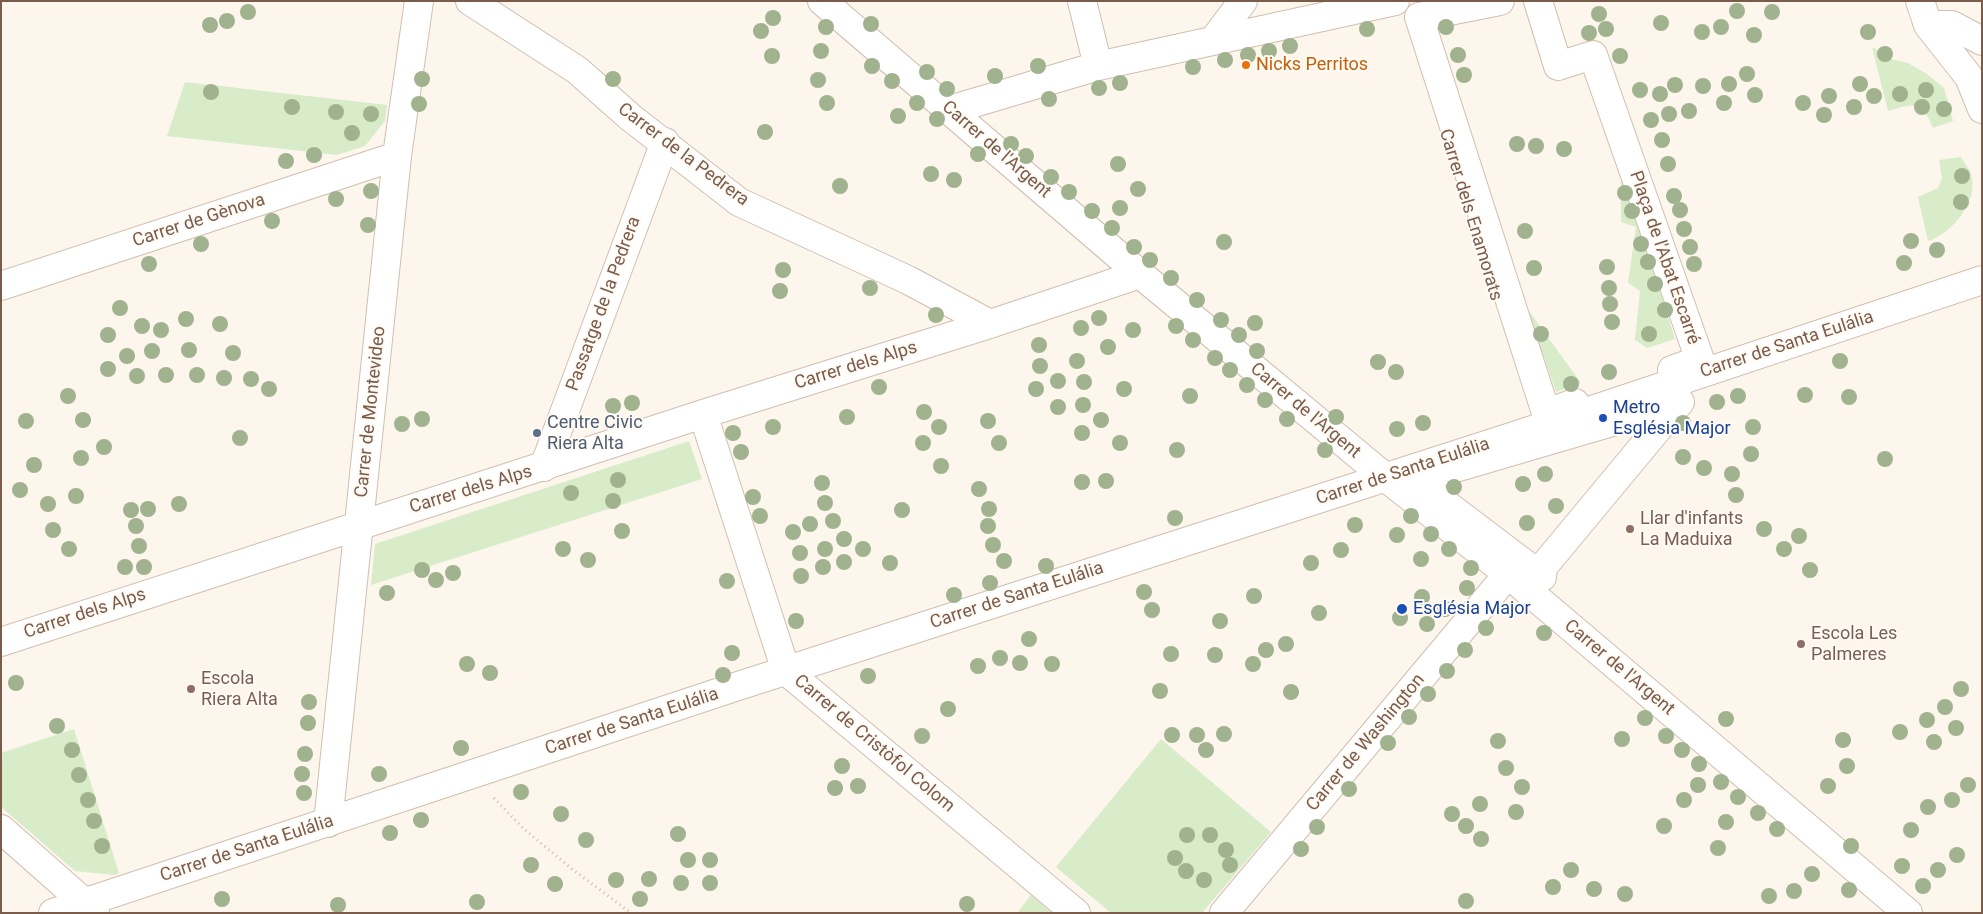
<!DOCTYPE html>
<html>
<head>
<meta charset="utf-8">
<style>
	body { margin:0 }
	#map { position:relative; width:1983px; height:914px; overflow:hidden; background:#fdf6ec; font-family:Roboto,sans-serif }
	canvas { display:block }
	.frame { position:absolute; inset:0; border:2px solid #7a5c4d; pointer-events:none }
</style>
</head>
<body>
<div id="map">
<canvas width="1983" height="914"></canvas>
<div class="frame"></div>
</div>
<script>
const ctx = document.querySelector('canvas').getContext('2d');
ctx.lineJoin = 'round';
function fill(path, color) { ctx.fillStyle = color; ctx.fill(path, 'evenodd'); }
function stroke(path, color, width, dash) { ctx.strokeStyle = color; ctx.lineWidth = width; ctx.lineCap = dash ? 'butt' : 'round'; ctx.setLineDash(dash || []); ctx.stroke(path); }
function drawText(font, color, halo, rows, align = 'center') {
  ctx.font = font + ' Roboto,sans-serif'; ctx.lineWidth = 4; ctx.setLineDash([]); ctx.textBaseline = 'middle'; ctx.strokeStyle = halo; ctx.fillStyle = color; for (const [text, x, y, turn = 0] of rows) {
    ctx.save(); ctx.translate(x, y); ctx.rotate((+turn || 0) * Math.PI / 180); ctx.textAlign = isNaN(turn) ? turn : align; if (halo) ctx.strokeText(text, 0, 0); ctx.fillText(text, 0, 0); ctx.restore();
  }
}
const green = new Path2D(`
	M1872,47L1891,59L1908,63L1927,74L1944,88L1953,121L1933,128C1922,101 1914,103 1888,111Z
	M185,82L387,105L385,121L365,146L337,155L167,136Z
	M1961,157C1964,162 1969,168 1971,174C1980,201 1951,234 1928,241L1918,197L1938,188L1942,178L1939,160Z
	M1621,165L1675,339L1647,348L1635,340L1640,291L1628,283L1636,227L1621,222Z
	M1526,307L1581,383L1556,392Z
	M689,441L702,479L371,585L375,544Z
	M74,729L119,873L114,875L75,871L1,807V753Z
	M1161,739L1271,832L1202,913H1111L1056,867Z
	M1031,895L1052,913H1017Z`);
const path = new Path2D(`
	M494,798L524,829L572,869L631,913`);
const minor = new Path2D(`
	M470,1L577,70L630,117L739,202L908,280L990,324
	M822,1L1140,274L1385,477L1508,574L1908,913
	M1082,1L1098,66
	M1500,1L1419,17L1546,413L1575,403
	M1538,1L1558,66L1593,55L1700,360L1672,370
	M1920,1L1928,25L1969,77L1982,109
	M1928,25H1952L1982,41
	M1213,41L1243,1
	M950,110L1098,66L1395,1
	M1,286L397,156
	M1680,402L1543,567L1542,577L1414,480Z
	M703,414L786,671L1076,913
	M544,467L665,142
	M1,642L703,414L990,324L1140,274
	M328,823L397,156L419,1
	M1,829L95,912
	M53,913L735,687L1517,435L1982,280
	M1224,913L1508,574`);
const trees = [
	[1737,11],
	[248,12],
	[1772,12],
	[1599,14],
	[773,18],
	[227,21],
	[1661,23],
	[871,24],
	[210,25],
	[826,27],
	[1446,27],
	[1721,27],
	[1367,29],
	[1606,29],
	[761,31],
	[1702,32],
	[1868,32],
	[1589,33],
	[1754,35],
	[1290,46],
	[821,51],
	[1269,51],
	[1885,54],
	[1248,55],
	[1458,55],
	[772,56],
	[1620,56],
	[1225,60],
	[872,66],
	[1038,66],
	[1193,67],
	[927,72],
	[1747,74],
	[1464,75],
	[995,76],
	[422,79],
	[613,79],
	[818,80],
	[892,81],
	[1120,83],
	[1729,84],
	[1860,84],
	[1675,85],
	[1703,86],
	[1099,88],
	[947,89],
	[1640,90],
	[1926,90],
	[211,92],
	[1660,94],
	[1900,94],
	[1755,95],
	[1829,96],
	[1874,96],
	[1049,99],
	[827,103],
	[917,103],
	[1724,103],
	[1803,103],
	[419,104],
	[292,107],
	[1854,107],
	[1922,107],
	[1944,109],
	[1689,111],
	[336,112],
	[371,114],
	[1669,114],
	[1824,115],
	[898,116],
	[937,119],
	[1651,120],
	[765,132],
	[352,133],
	[1662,140],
	[1011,144],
	[1517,144],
	[1536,146],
	[1564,149],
	[978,154],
	[314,155],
	[1026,156],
	[286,161],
	[1118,164],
	[1668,164],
	[931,174],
	[1962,176],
	[1051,177],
	[954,180],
	[840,186],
	[1138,189],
	[371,191],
	[1069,192],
	[1625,193],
	[1674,196],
	[336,199],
	[1961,202],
	[1120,208],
	[1680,210],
	[1092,211],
	[1632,211],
	[272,221],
	[368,225],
	[1112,228],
	[1684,229],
	[1525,231],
	[1911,241],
	[1224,242],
	[201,244],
	[1641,244],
	[1134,247],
	[1690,247],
	[1937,250],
	[1150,260],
	[1648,262],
	[1904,263],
	[149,264],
	[1694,264],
	[1607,267],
	[1534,268],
	[783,270],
	[1171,278],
	[1655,284],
	[870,288],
	[1609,288],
	[780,291],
	[1197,300],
	[1610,304],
	[120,308],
	[1665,310],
	[936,315],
	[1099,318],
	[186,319],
	[1221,320],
	[1612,322],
	[1255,323],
	[220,324],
	[142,326],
	[1176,326],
	[1081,328],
	[161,330],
	[1133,330],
	[1541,334],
	[1649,334],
	[108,335],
	[1239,335],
	[1193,340],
	[1039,345],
	[1108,347],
	[189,350],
	[152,351],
	[1257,351],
	[233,353],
	[127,356],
	[1215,358],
	[1077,361],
	[1840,361],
	[1378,362],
	[1040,366],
	[108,369],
	[1230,370],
	[1396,372],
	[1609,372],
	[166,375],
	[197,375],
	[137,376],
	[224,378],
	[251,379],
	[1058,381],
	[1084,382],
	[1571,384],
	[1247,385],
	[879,387],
	[269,389],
	[1036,389],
	[1124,389],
	[1805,395],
	[68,396],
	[1190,396],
	[1738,396],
	[1849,397],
	[1265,400],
	[1717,402],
	[632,403],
	[1083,405],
	[613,406],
	[1058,407],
	[924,412],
	[847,417],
	[1336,417],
	[422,419],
	[1287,419],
	[83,420],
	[1101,420],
	[26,421],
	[988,421],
	[1423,423],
	[1683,423],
	[402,424],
	[773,427],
	[939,427],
	[1753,427],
	[1397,429],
	[733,433],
	[1082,433],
	[240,438],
	[923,443],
	[999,443],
	[1120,443],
	[104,447],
	[1177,450],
	[1325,450],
	[741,452],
	[1751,454],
	[1683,457],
	[81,458],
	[1885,459],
	[34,465],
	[941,466],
	[1704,468],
	[1545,474],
	[1732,474],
	[618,480],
	[1106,481],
	[1082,482],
	[822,483],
	[1523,484],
	[1454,487],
	[979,489],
	[20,490],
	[571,493],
	[1736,495],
	[76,496],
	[753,497],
	[613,501],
	[825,503],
	[48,504],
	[179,504],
	[1556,506],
	[148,509],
	[989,509],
	[131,510],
	[902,510],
	[760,516],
	[1411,516],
	[1175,518],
	[833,521],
	[1527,523],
	[810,524],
	[1355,525],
	[136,526],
	[988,526],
	[1764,529],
	[53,530],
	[622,531],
	[793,532],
	[1431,534],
	[1397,535],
	[1799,536],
	[844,539],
	[993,545],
	[139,546],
	[69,549],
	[563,549],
	[825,549],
	[863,549],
	[1449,549],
	[1784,549],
	[1341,550],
	[800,553],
	[1421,559],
	[588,560],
	[1004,561],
	[844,562],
	[890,563],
	[1311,563],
	[1046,566],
	[125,567],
	[144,567],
	[823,567],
	[1471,568],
	[422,570],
	[1810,570],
	[453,573],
	[801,576],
	[436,580],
	[727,581],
	[990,583],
	[1467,588],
	[1144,592],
	[387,593],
	[954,595],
	[1254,596],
	[1422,597],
	[1445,609],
	[1152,610],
	[1319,613],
	[1400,618],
	[796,621],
	[1220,621],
	[1427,624],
	[1486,628],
	[1544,633],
	[1029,639],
	[1286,644],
	[1266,650],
	[1465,650],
	[732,653],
	[1171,654],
	[1215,655],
	[1000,658],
	[1020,663],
	[467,664],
	[1052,664],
	[1253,664],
	[978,666],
	[1447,671],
	[490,673],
	[723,675],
	[868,676],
	[16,683],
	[1961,689],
	[1160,691],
	[1291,692],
	[1428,694],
	[309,702],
	[1945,707],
	[948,709],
	[1409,717],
	[1645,718],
	[1726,719],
	[1927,720],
	[308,723],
	[57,726],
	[1956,728],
	[1900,732],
	[1224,734],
	[1172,735],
	[1197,735],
	[922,736],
	[1666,736],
	[1622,739],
	[1843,740],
	[1498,741],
	[1934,742],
	[1388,743],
	[461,748],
	[72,750],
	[1206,750],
	[1682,750],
	[305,754],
	[1699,764],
	[842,766],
	[1847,766],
	[1506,768],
	[302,774],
	[379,774],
	[79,775],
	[1721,782],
	[1698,785],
	[1968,785],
	[858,786],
	[1828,786],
	[1522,787],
	[835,788],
	[1349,789],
	[521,792],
	[304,793],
	[1738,797],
	[88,800],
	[1684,800],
	[1952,800],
	[1480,804],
	[1928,807],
	[1516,812],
	[1758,813],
	[561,814],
	[1452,814],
	[421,820],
	[94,821],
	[1726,822],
	[1466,826],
	[1664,826],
	[1317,827],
	[1777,829],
	[1911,830],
	[390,833],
	[678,834],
	[1187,835],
	[1210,835],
	[1481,839],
	[586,840],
	[102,846],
	[1851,846],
	[1718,848],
	[1301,849],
	[1226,850],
	[1957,855],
	[1175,858],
	[688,860],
	[710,860],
	[531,865],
	[1230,865],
	[1902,866],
	[1571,870],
	[1938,870],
	[1186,871],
	[1812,874],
	[649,879],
	[616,880],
	[1204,880],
	[681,883],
	[710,883],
	[555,884],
	[1923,886],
	[1553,887],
	[1594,889],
	[1849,890],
	[1794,891],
	[1625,894],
	[1769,896],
	[222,899],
	[640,899],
	[1466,901],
	[477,902],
	[967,904],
	[338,905]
];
const markers = [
	[1246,65,5,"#e8710a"],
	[1603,418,5,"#1a4fb4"],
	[537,433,5,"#5c6f8a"],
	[1630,529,5,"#8d6e63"],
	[1402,609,6,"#1a4fb4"],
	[1801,644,5,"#8d6e63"],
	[191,689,5,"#8d6e63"]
];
const foodNames = [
	["Nicks Perritos",1256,65]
];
const streetNames = [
	["Carrer de l'Argent",996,150,41],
	["Carrer de la Pedrera",683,155,37],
	["Carrer dels Enamorats",1470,215,73],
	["Carrer de Gènova",199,221,-18],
	["Plaça de l'Abat Escarré",1664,258,71],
	["Passatge de la Pedrera",604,304,-70],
	["Carrer de Santa Eulália",1787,345,-18],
	["Carrer dels Alps",856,366,-17],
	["Carrer de l'Argent",1305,411,40],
	["Carrer de Montevideo",371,412,-84],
	["Carrer de Santa Eulália",1403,472,-18],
	["Carrer dels Alps",471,490,-17],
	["Carrer de Santa Eulália",1017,596,-18],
	["Carrer dels Alps",85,614,-18],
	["Carrer de l'Argent",1619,668,40],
	["Carrer de Santa Eulália",632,722,-18],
	["Carrer de Washington",1366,743,-50],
	["Carrer de Cristòfol Colom",874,744,40],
	["Carrer de Santa Eulália",247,849,-18]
];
const transitNames = [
	["Metro",1613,408],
	["Església Major",1613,429],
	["Església Major",1413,609]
];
const serviceNames = [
	["Centre Civic",547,423],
	["Riera Alta",547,444]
];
const educationNames = [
	["Llar d'infants",1640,519],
	["La Maduixa",1640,540],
	["Escola Les",1811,634],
	["Palmeres",1811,655],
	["Escola",201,679],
	["Riera Alta",201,700]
];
fill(green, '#d8ecc9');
stroke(minor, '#d1beb0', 30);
stroke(path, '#d9b8a5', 3, [1, 4]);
stroke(minor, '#fff', 28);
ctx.fillStyle = '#a0b28e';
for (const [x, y] of trees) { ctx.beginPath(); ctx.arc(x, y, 8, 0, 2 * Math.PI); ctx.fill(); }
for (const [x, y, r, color] of markers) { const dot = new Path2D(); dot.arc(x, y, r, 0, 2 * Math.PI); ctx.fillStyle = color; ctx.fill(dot); stroke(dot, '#fffaf3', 2); }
drawText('18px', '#c56008', '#fffaf3', foodNames, 'left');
drawText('18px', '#7a5c4d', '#fffaf3', streetNames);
drawText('18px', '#164399', '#fffaf3', transitNames, 'left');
drawText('18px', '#4e5e75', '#fffaf3', serviceNames, 'left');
drawText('18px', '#785e54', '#fffaf3', educationNames, 'left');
</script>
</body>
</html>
